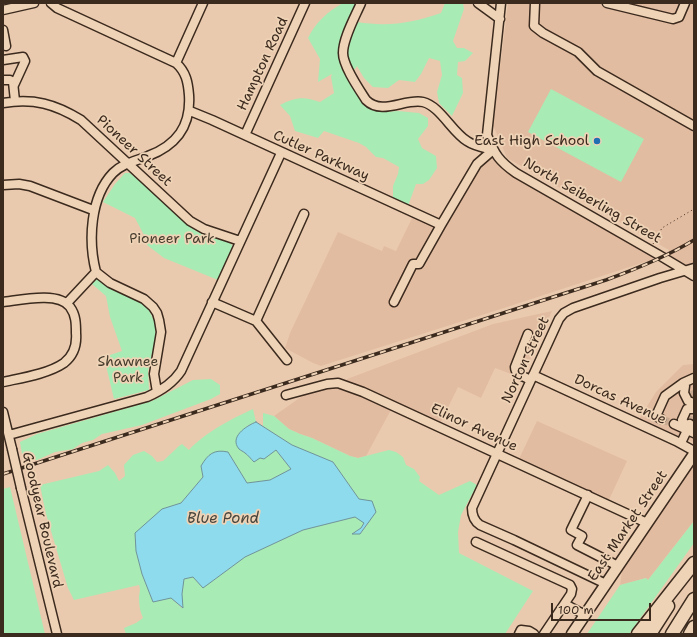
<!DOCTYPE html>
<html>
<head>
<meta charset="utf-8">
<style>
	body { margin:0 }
	#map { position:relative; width:697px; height:637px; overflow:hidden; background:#eacaae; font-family:"Shantell Sans",sans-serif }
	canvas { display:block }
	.frame { position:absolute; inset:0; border:4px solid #3b2a1e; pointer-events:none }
	.scale { position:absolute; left:551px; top:603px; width:100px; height:18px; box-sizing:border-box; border:2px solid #3b2a1e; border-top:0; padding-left:5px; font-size:12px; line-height:14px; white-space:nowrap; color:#3b2a1e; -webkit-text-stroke:3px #efd3b6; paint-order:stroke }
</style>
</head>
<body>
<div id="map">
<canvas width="697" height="637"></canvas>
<div class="frame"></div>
<div class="scale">100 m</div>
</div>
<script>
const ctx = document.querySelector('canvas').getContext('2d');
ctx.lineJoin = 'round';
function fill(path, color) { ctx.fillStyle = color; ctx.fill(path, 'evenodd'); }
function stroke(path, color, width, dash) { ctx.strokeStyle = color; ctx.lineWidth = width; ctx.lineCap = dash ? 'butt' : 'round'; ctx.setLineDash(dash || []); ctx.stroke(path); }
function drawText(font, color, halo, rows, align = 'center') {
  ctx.font = font + ' "Shantell Sans",sans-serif'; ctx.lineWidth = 3.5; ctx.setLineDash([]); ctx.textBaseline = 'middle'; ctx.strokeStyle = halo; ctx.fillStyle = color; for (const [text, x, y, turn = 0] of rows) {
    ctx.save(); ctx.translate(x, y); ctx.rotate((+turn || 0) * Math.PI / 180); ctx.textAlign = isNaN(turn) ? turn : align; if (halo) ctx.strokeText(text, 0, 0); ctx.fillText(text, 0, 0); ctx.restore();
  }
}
const built = new Path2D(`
	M508,3H694V266L687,269L668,257L669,250L507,158L493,125Z
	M493,150L502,163L659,255L651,260L501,309L321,366L313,363L285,348L290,333L338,232L382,251L384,246L396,251L415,212L440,225L477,164Z
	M552,311L522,378L495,368L481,398L458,387L439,426L344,385L347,379L493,324Z
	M694,364V440L693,442L639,419L656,392L683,365Z
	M336,386L392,408L366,456L358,458L350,456L312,438L300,434L289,429L274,416L308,392Z
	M537,421L627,461L608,502L518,461Z
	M694,457V521L648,580L646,578L620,585L623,564Z`);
const green = new Path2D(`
	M343,3H357L343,42L348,44C348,36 352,28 357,22C388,27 412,23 441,13L445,3H463L464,9L453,41L457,48H464L473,53L465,61L458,62L457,75L462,78L463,93L452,116L439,103L437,92L442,75L440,61L429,58L421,74L415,82L399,80L388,88L373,87L364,78L357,66L355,69L344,71L375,109L384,112L398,111L419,113L428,118V126L418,139L422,148L436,156L437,168L429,180L423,184H416L408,206L393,199V186L398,174L399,167L383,158L376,157L366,147L359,143L324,131L318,138L295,131L290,116L280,105C295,97 304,96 320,102L334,93L331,77L332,74L318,82L320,59L308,38C316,22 327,12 343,3Z
	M551,89L644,139L621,182L528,132Z
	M125,173H130C139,181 148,187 157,195C170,207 180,221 196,231C208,238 223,235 233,246L218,280L164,258L147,245L144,235L135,218L103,202L115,184Z
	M97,279L111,289L141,302L149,310L156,325L155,340L148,371L149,390L114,399L104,357L122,351L110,317L106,296L92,284Z
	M211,379L220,385V394L211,399L142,425L102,434L93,440L82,443L73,449L55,452L37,460H25L22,454L20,442L37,434L152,401L193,380Z
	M253,409L256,422L247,426L240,450L246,453L254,462L260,457L264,459L276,450L291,469L270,480L247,483L228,452L201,466L203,477L181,503L162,509L136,551L142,574L153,602L171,598L182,608V594L184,579L193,577L203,588L245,557L303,530L355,517L364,522L361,528L353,533L360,534L368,524L359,499L333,462L292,445L263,426V413L274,416L289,429L300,434L312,438L350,456L358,458L389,450L396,452L403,457L406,465L414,469L420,477L419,481L439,495L470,481L477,485L461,515L458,532L459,553L533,591L505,634H126L124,628L136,623L143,618C140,612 139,605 139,598C139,593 141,590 139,585L74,600L68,588L46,514L40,485L99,471L108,465L115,473L119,481L125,476L124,465L133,455L144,451L152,456L157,462L163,461L179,446L182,444L189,450C204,433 233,418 253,409Z
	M10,487L45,634H3V489Z
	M694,521V543L629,634H587L620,585L646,578L648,580Z`);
const water = new Path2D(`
	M256,422L292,445L333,462L359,499L372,501L376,512L360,534H352L361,528L364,523L355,517L303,530L245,557L203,588L193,577L184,579L182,594L183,608L171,598L153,602L142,574L136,551L135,533L162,509L181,503L203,477L201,466C208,454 214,449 228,452L247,483L270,480L291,469L276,450L264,459L260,458L254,462C251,459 248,455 245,453C244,452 240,450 239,449C229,437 246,426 256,422Z`);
const minorTunnel = new Path2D(`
	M691,391L694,397
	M661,419L674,424
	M690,424L694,414`);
const path = new Path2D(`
	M653,244L662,228L694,209`);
const minor = new Path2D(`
	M51,3L57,8L176,63C186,72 188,82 189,95C191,126 177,145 148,156C136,161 123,163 113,173C90,197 88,241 96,272L110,283L144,299L153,307L157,313L159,320L161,332L154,374L157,392
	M361,3C355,17 343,38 343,53C343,66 359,89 366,100C382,116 405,98 423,102C440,106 452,132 467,141C474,146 485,148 493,150
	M478,3L500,19
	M501,3L487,135C495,155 499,161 516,173L659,255L694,276
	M535,3L534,26L543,33L578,52L597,71L694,126
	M607,3L673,19L679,17L685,3
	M3,10L34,3
	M3,30L6,46
	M3,60L23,57L25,61L14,85
	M176,63L203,3
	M3,80H10L13,82L15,101
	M3,103C34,98 55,104 81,120L190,221L204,229L240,241
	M190,111L212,120L441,225
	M245,135L305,3
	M3,185L19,184L30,186L93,210
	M3,302C20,300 59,291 70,307C76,315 76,324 76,333C77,345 73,356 64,363C48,374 21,378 3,382
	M212,302L256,321L287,360
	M394,302L413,264H419L441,225L477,164L493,150
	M67,303L96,272
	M256,321L304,214
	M528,334L515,367C515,375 525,377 531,380
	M533,375L676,441L694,451
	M683,383L685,386L684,393L688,401L694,403
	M286,395L327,384L338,383L363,392L647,523
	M694,409H687L682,420L688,428L694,426
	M3,412L12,449
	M661,419L656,416L665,396L683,383L694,378
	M674,424L694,433
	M9,435L147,397C161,391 173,383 181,371L281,153
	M681,443L690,424
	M21,488L57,634
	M588,495L571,530L582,536L577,545L618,566
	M476,542L570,585L572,589L571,594L544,634
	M606,584L514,540L480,525C474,521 472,516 472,508L559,319L564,313L573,308L660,278L694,268
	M565,604L585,615
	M519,634L521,630L529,631L534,634`);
const major = new Path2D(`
	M572,634L694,454`);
const highway = new Path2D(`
	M638,634L694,563
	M650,634L668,606
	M672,634L694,599
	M690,634L694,627`);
const rail = new Path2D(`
	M3,474L606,280C636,269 666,257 694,240`);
const minorBridge = new Path2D(`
	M12,449L21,488`);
const markers = [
	[597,141,4,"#1f6fb2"]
];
const streetNames = [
	["Hampton Road",263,64,-65],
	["Pioneer Street",134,151,43],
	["Cutler Parkway",321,156,24],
	["North Seiberling Street",592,201,30],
	["Norton Street",526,360,-65],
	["Dorcas Avenue",620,400,25],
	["Elinor Avenue",474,428,25],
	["Goodyear Boulevard",42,520,77],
	["East Market Street",628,526,-56]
];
const poiNames = [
	["East High School",589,141]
];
const parkNames = [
	["Pioneer Park",172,239],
	["Shawnee",128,362],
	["Park",128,378]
];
const waterNames = [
	["Blue Pond",223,519]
];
fill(built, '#e2bca1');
fill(green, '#a9ebb5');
fill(water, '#8edbed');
stroke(water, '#6d949a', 1);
stroke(minorTunnel, '#c7aa91', 8, [8, 4]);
stroke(minor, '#3b2a1e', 11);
stroke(major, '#3b2a1e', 13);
stroke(highway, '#3b2a1e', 15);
stroke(path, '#3b2a1e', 1, [1, 3]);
stroke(minor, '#efd3b6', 8);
stroke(major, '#efd3b6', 10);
stroke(highway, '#efd3b6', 12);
stroke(rail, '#3b2a1e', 3.5);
stroke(rail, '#efd3b6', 2, [6]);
stroke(minorBridge, '#3b2a1e', 11, []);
stroke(minorBridge, '#efd3b6', 8);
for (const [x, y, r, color] of markers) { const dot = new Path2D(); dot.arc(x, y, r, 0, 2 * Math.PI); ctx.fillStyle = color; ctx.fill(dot); stroke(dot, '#efd3b6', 1.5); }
drawText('14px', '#3b2a1e', '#efd3b6', streetNames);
drawText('14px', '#3b2a1e', '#efd3b6', poiNames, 'right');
drawText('14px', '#463d2d', '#efd3b6', parkNames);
drawText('italic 15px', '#47453d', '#efd3b6', waterNames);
</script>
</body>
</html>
